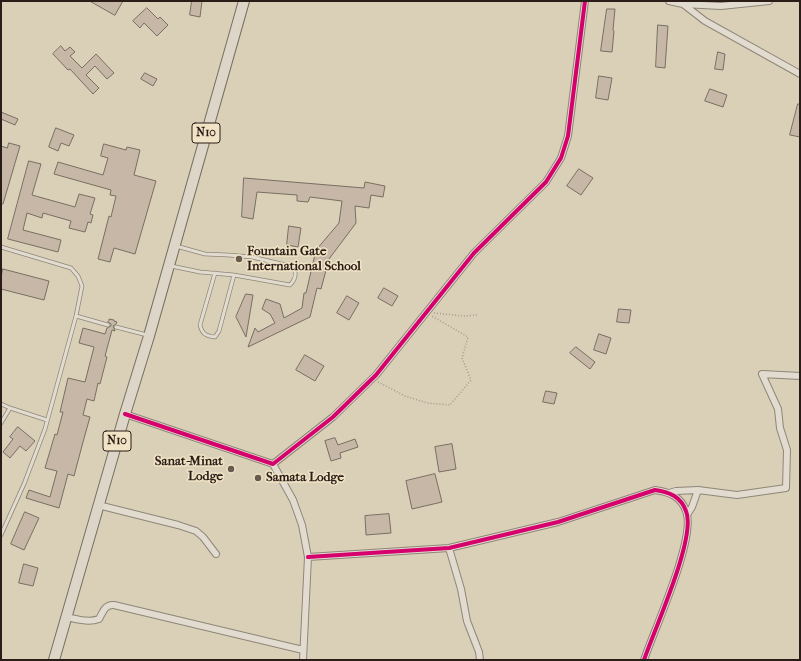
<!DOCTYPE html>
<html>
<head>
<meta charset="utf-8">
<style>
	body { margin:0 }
	#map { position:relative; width:801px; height:661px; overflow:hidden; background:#dad0b7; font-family:"IM FELL French Canon",serif }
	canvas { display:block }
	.frame { position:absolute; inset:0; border:2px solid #2a1c16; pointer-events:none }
</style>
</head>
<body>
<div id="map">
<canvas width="801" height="661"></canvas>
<div class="frame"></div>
</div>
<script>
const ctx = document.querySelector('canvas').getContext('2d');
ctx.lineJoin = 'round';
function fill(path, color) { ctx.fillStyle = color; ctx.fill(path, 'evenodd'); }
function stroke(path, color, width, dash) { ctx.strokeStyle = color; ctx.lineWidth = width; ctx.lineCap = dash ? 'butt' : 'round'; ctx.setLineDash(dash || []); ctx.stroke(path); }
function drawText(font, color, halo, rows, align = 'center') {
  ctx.font = font + ' "IM FELL French Canon",serif'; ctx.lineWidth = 3; ctx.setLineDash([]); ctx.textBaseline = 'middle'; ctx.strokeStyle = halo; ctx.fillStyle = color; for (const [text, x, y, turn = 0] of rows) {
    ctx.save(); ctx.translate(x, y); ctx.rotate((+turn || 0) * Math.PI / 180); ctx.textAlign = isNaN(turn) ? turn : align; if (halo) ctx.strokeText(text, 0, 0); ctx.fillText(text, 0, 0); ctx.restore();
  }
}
const building = new Path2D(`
	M90,1H123L115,15Z
	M192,1H202L200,17L190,15Z
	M147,8L158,19L160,17L168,25L157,36L144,23L140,28L133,21Z
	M607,9H615L613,30L614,31L612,52L601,51Z
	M658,25L668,26L665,68L656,67Z
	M61,46L65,51L70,47L75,52L70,56L82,68L96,54L114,73L107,79L95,66L86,75L99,88L93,94L70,69L68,70L53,54Z
	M718,52L725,54L723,70L715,69Z
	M145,73L157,79L153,86L141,79Z
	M599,76L612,78L608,100L596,98Z
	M710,89L727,95L723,107L705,101Z
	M798,104H800V137L790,135Z
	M1,112L18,119L15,125L1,119Z
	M56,128L74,135L69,146L61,143L58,151L49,147Z
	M9,143L20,146L3,204H1V146L7,148Z
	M104,144L126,150L127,147L140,150L134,175L156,181L135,254L114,248L110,262L98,259L109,216L111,217L116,196L110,195L111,190L54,174L58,162L103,175L108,158L101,156Z
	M29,161L41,164L32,195L75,207L79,194L95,198L90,214L93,215L91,223L88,222L85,232L69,228L71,221L43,213L42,218L27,213L23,230L61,240L58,252L8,239Z
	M579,169L593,178L581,195L567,186Z
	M244,178L364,188L365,182L385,186L383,197L371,195L369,208L355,206L356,223L329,259L321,289L317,288L310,317L248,347L255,328L258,332L275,323L270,314L262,309L266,299L280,304L284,318L302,308L304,293H306L316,250L339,223L342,201L310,197L308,202L297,201V195L257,192L253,219L242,217Z
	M289,226L301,228L298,247L287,245Z
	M3,269L49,281L44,300L1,289V278Z
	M384,288L398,296L392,306L378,298Z
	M246,294L253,295L246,337L236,317Z
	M347,296L359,303L349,320L337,313Z
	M619,309L631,310L629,323L617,322Z
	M109,320V319L114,320V321L117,322L116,324L113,326L115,331L112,330L105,356L107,357L100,384L98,383L94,401L87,399L83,415L90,417L83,442L74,476L68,474L59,508L26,498L29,490L50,497L57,471L45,468L55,434L57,435L63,412H60L68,378L85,382L94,347L79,343L83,328L105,334L107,328L111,326V324L108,322Z
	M599,334L611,338L606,354L594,350Z
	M576,347L595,362L590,369L570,353Z
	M305,355L324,366L315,381L296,370Z
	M546,391L557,393L554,404L543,402Z
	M18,427L35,441L26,451L20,446L10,458L3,452L13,439L10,437Z
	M335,438L338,445L355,439L358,447L340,453L341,458L331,461L325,441Z
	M452,444L456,469L439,472L435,447Z
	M435,474L442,502L412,509L406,481Z
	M25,512L39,518L24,550L11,544Z
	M389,514L391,533L366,535L365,516Z
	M24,564L38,568L33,586L19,583Z`);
const path = new Path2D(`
	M434,313L464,316L477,315
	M378,382L405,396L427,403L450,405L471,380L462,358L468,337L432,316`);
const service = new Path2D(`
	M1,247L71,268L78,276L82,286L76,316L45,429L24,484L1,535
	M171,266L200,272L234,275L290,285C295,280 297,275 294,267L252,257L228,255L205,254L176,246
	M215,273L200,325C202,334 206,336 215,337L219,331L234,275
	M76,316L108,325
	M116,327L147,335
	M1,404L10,408L47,420
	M1,423L10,408`);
const minor = new Path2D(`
	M669,1L683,4L721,6L769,1
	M683,4L705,21L800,74
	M125,414L273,464L333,417L376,375L474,253L546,182L561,158L568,136L585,1
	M273,464L293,500L302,525L308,557L303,660
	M669,493L676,491L698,490L737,495L786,488L787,450L780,428L778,409L762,374L800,376
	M98,505L178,525L196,531L203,537L216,554
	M687,515L692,507L698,490
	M449,548L461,589L467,621L479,652L480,660
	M308,557L449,548L558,522L655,490C670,492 681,497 686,511C697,537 654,630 644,660
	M66,617C77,619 88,623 99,619C103,612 105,604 114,605L303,650`);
const trunk = new Path2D(`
	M54,660L125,414L149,336L244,1`);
const cycleway = new Path2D(`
	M125,414L273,464L333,417L376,375L474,253L546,182L561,158L568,136L585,1
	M308,557L449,548L558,522L655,490C670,492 681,497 686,511C697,537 654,630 644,660`);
const markers = [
	[239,259,4,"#685b4e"],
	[231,469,4,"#685b4e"],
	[258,478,4,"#685b4e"]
];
const shields = [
	[206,133,28],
	[117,441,28]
];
const shieldNames = [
	["N10",206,133],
	["N10",117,441]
];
const poiNames = [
	["Fountain Gate",247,252],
	["International School",247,267],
	["Sanat-Minat",223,462,"right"],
	["Lodge",223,477,"right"],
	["Samata Lodge",266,478]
];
fill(building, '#c7b7a6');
stroke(building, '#766f62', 1);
stroke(service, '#8e8678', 4.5);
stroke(minor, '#8e8678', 8);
stroke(trunk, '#766f62', 12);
stroke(path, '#a09b92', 1.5, [1, 2]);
stroke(service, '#e2dcd0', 3);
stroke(minor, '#e2dcd0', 6);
stroke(trunk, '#ddd6c8', 10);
stroke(cycleway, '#d6006c', 4);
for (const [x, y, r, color] of markers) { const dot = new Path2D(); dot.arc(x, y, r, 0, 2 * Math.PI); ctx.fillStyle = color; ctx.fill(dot); stroke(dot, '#f1e4c6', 1.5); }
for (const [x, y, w] of shields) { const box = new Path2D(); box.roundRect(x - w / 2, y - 10, w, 20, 3); ctx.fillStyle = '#f1e4c6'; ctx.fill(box); stroke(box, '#2a1c16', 1); }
drawText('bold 12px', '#2a1c16', null, shieldNames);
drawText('bold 13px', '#2a1c16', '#f1e4c6', poiNames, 'left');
</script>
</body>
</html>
